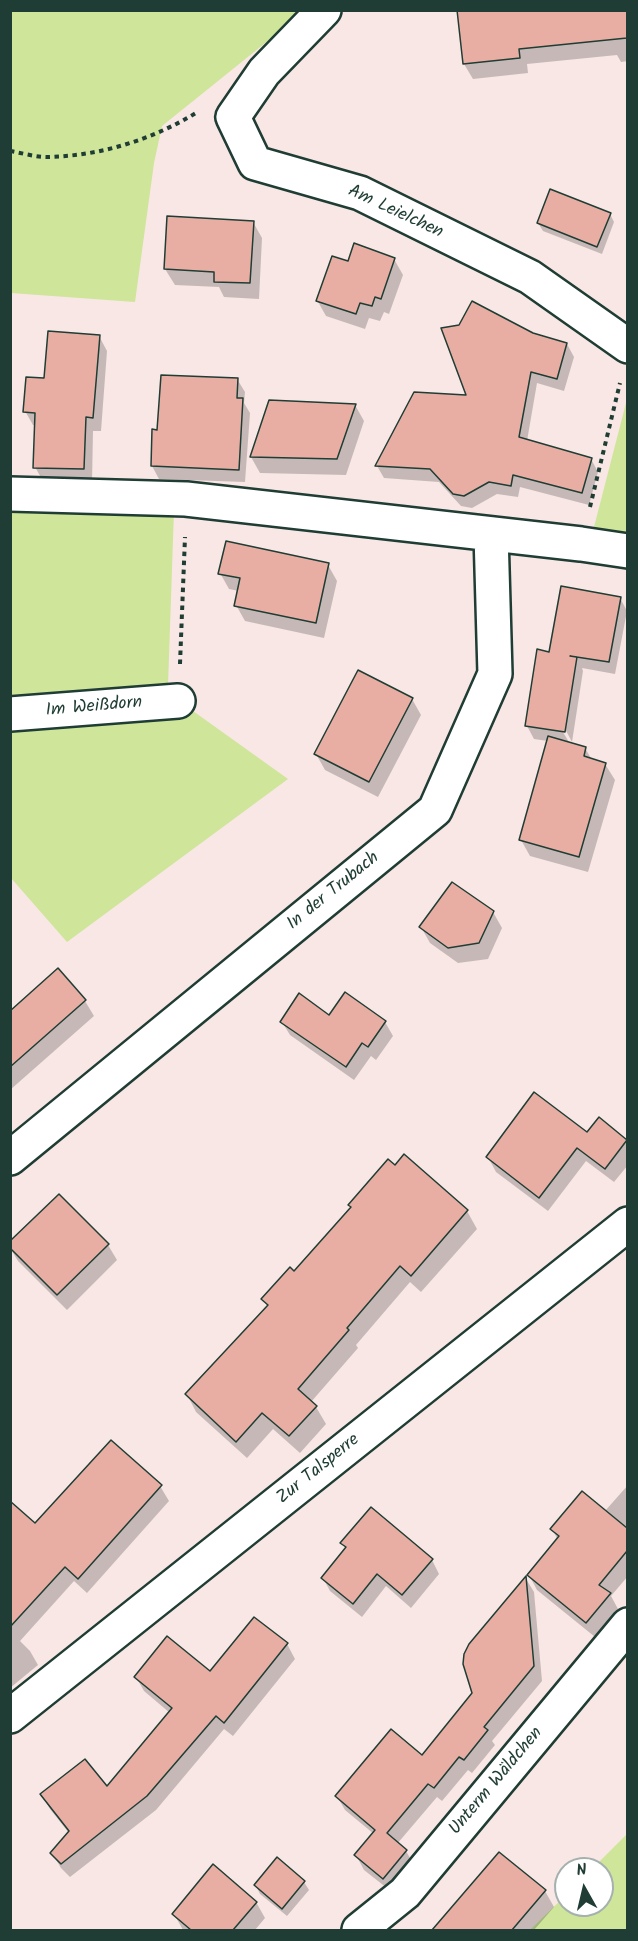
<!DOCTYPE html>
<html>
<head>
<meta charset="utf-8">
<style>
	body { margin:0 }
	#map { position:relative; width:638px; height:1941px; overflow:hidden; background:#f8e7e4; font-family:Kalam,sans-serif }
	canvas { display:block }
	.frame { position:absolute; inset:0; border:12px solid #1f3d34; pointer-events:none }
	.north { position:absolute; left:554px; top:1857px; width:60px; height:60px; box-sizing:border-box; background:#fff; border:2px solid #a5b1ae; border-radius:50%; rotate:352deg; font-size:16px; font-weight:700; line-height:24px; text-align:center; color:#1f3d34 }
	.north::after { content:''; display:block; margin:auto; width:21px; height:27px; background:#1f3d34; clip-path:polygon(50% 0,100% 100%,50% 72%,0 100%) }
</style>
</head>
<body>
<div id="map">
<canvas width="638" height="1941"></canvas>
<div class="frame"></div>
<div class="north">N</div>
</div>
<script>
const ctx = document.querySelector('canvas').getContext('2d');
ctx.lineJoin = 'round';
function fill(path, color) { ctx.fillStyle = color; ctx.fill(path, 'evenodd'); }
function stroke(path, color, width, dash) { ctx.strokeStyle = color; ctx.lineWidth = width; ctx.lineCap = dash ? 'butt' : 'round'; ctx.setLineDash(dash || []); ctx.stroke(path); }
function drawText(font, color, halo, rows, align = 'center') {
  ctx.font = font + ' Kalam,sans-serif'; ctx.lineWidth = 5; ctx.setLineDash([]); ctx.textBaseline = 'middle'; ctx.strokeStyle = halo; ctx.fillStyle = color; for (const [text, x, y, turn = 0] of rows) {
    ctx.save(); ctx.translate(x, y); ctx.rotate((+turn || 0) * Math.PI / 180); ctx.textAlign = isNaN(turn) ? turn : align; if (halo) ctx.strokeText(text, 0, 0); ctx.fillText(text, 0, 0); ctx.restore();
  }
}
const green = new Path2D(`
	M10,11H305L162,126L154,163L135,302L11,293Z
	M627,399V536L593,531Z
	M11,505L174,510L168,685L11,700Z
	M193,711L288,779L67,942L11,878L10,731Z
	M627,1834V1930H530L566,1895V1905H602V1869H592Z`);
const shadow = new Path2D(`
	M459,10H628V61L621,62L617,55L527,64L528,73L473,79L464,64Z
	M610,214L614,222L602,254L543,231L538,223Z
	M253,222L262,238L259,299L224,297L219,287L175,285L165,269Z
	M394,259L403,275L389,314L384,312L380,321L369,318L365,329L326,316L317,300L349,263Z
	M533,335L567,344L574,357L564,391L537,383L527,441L591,459L598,472L589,505L520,487L518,497L497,494L472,508L461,506L439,482L384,478L377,466L468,396Z
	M99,336L107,351L101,431H93L92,482L43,481L35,467L36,426L33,425L25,411L45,380Z
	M237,379L245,392L244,403L250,413L245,482L159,479L152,466L159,431Z
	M355,405L364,421L346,475L260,473L251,457Z
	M328,565L337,581L324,638L245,621L236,605L239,591L229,589L220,573Z
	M620,598L627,611L615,674L582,668L583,671L572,742L563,725L560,727L570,744L585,748L592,760L605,764L615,780L588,872L530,856L521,840L548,741L534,739L527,726L550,653Z
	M412,699L421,715L378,797L325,770L316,754Z
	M493,912L502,928L488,959L458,963L430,943L421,927Z
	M85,1001L94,1016L10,1090V1013Z
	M330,1017L385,1022L393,1036L376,1060L371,1056L354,1080L290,1035L282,1022Z
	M599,1119L626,1141L628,1165L614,1182L586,1161L548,1211L496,1172L488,1157L587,1134Z
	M404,1156L467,1211L477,1229L421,1292L410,1282L356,1345L358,1348L311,1402L316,1407L326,1424L300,1453L273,1429L247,1458L196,1412L187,1394L268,1308L263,1299L294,1273L352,1209L350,1205L395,1167Z
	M108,1245L117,1260L67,1310L18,1261L10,1248Z
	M628,1485V1576L611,1596L618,1609L595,1637L537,1590L529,1575L558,1540L552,1529L605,1511Z
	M160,1486L169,1501L87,1593L74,1581L20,1641L30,1651L38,1665L10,1688V1529L35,1525Z
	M342,1543L432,1560L439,1574L411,1608L386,1586L362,1617L330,1591L323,1578L346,1549Z
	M526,1579L534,1592L542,1681L492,1741L495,1745L472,1773L468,1770L442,1801L437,1797L397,1844L406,1851L414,1865L392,1892L364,1870L356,1855L374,1834L345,1810L337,1796L422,1758L474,1693Z
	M287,1644L295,1659L233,1736L224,1729L156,1810L70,1877L61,1868L52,1853L69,1833L50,1809L42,1795L107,1788L170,1713L144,1691L136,1677L211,1674Z
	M304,1882L309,1890L287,1916L260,1894L256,1886Z
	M545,1891L554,1907L534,1930H452L445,1918Z
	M256,1902L265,1918L255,1930H183L174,1914Z`);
const building = new Path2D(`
	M457,10H627V38L519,49L520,58L463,64Z
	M550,189L611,213L597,247L537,223Z
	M167,216L254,221L250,283L214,282V272L164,269Z
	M354,243L395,258L381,299L375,297L372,306L360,303L356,314L316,301L332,256L348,261Z
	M472,301L533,333L567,343L557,379L531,372L519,437L592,458L582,493L513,475L511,486L489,482L464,496L453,494L430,469L375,466L414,392L466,395L441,328L459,325Z
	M48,331L100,335L93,418L86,417L84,469L33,468L35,413L23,412L26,377L44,378Z
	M161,375L238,378L237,398H243L239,470L151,466L152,429L157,430Z
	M269,400L356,404L337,459L250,457Z
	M226,541L329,563L316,623L234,606L240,578L218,574Z
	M561,586L621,597L609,662L570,656L577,657L565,732L525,726L537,649L549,652Z
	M358,670L413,698L369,782L314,754Z
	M548,736L586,747L584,756L606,763L579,857L519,840Z
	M452,882L494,911L479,943L448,948L419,927Z
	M58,968L86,1000L10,1067V1011Z
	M345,992L386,1021L368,1047L362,1043L346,1067L280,1022L299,993L329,1015Z
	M534,1092L587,1132L599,1117L627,1140L605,1169L577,1148L539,1198L486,1157Z
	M404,1154L468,1210L411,1276L400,1266L347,1328L349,1330L298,1389L317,1406L289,1436L262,1413L236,1442L185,1394L268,1305L261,1299L290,1267L294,1271L351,1207L348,1205L388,1159L395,1165Z
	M59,1194L109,1244L57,1295L10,1248V1241Z
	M111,1440L162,1485L78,1579L65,1567L10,1627V1501L35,1523Z
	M582,1491L627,1528V1551L599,1585L611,1593L586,1623L527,1575L559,1536L550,1529Z
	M371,1507L433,1559L402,1595L377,1574L353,1604L321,1578L346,1547L340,1543Z
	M526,1576L534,1666L484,1727L488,1730L464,1760L459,1757L434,1788L428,1784L387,1833L407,1850L383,1879L354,1855L375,1830L335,1796L391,1729L422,1755L472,1693L463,1664L464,1654L469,1644Z
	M254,1617L288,1643L224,1723L216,1716L147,1796L61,1864L50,1853L69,1831L40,1794L85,1759L107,1786L172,1708L134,1677L167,1636L210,1671Z
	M499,1852L546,1890L512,1930H432Z
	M277,1857L305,1881L282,1909L254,1885Z
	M213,1864L257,1902L233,1930H191L172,1914Z`);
const path = new Path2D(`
	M10,151C22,153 35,157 47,157C100,156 151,140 196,113
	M590,507L620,383
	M180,664L185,537`);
const street = new Path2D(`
	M324,10L264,72L233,117L255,163L360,193L530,277L628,346
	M10,494L186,499L581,544L628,551
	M10,714L178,701
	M10,1158L435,810L495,674L491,534
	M10,1716L628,1224
	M359,1930L405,1893L628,1625`);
const streetNames = [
	["Am Leielchen",395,213,25],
	["Im Weißdorn",94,708,-5],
	["In der Trubach",334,892,-39],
	["Zur Talsperre",319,1470,-39],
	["Unterm Wäldchen",497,1782,-50]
];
fill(green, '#cee59a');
fill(shadow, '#0003');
fill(building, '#e8aea4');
stroke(building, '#1f3d34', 1.5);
stroke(street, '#1f3d34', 38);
stroke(path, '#1f3d34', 4, [4.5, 4.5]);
stroke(street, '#fff', 33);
drawText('18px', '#1f3d34', '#fff', streetNames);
</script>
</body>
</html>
